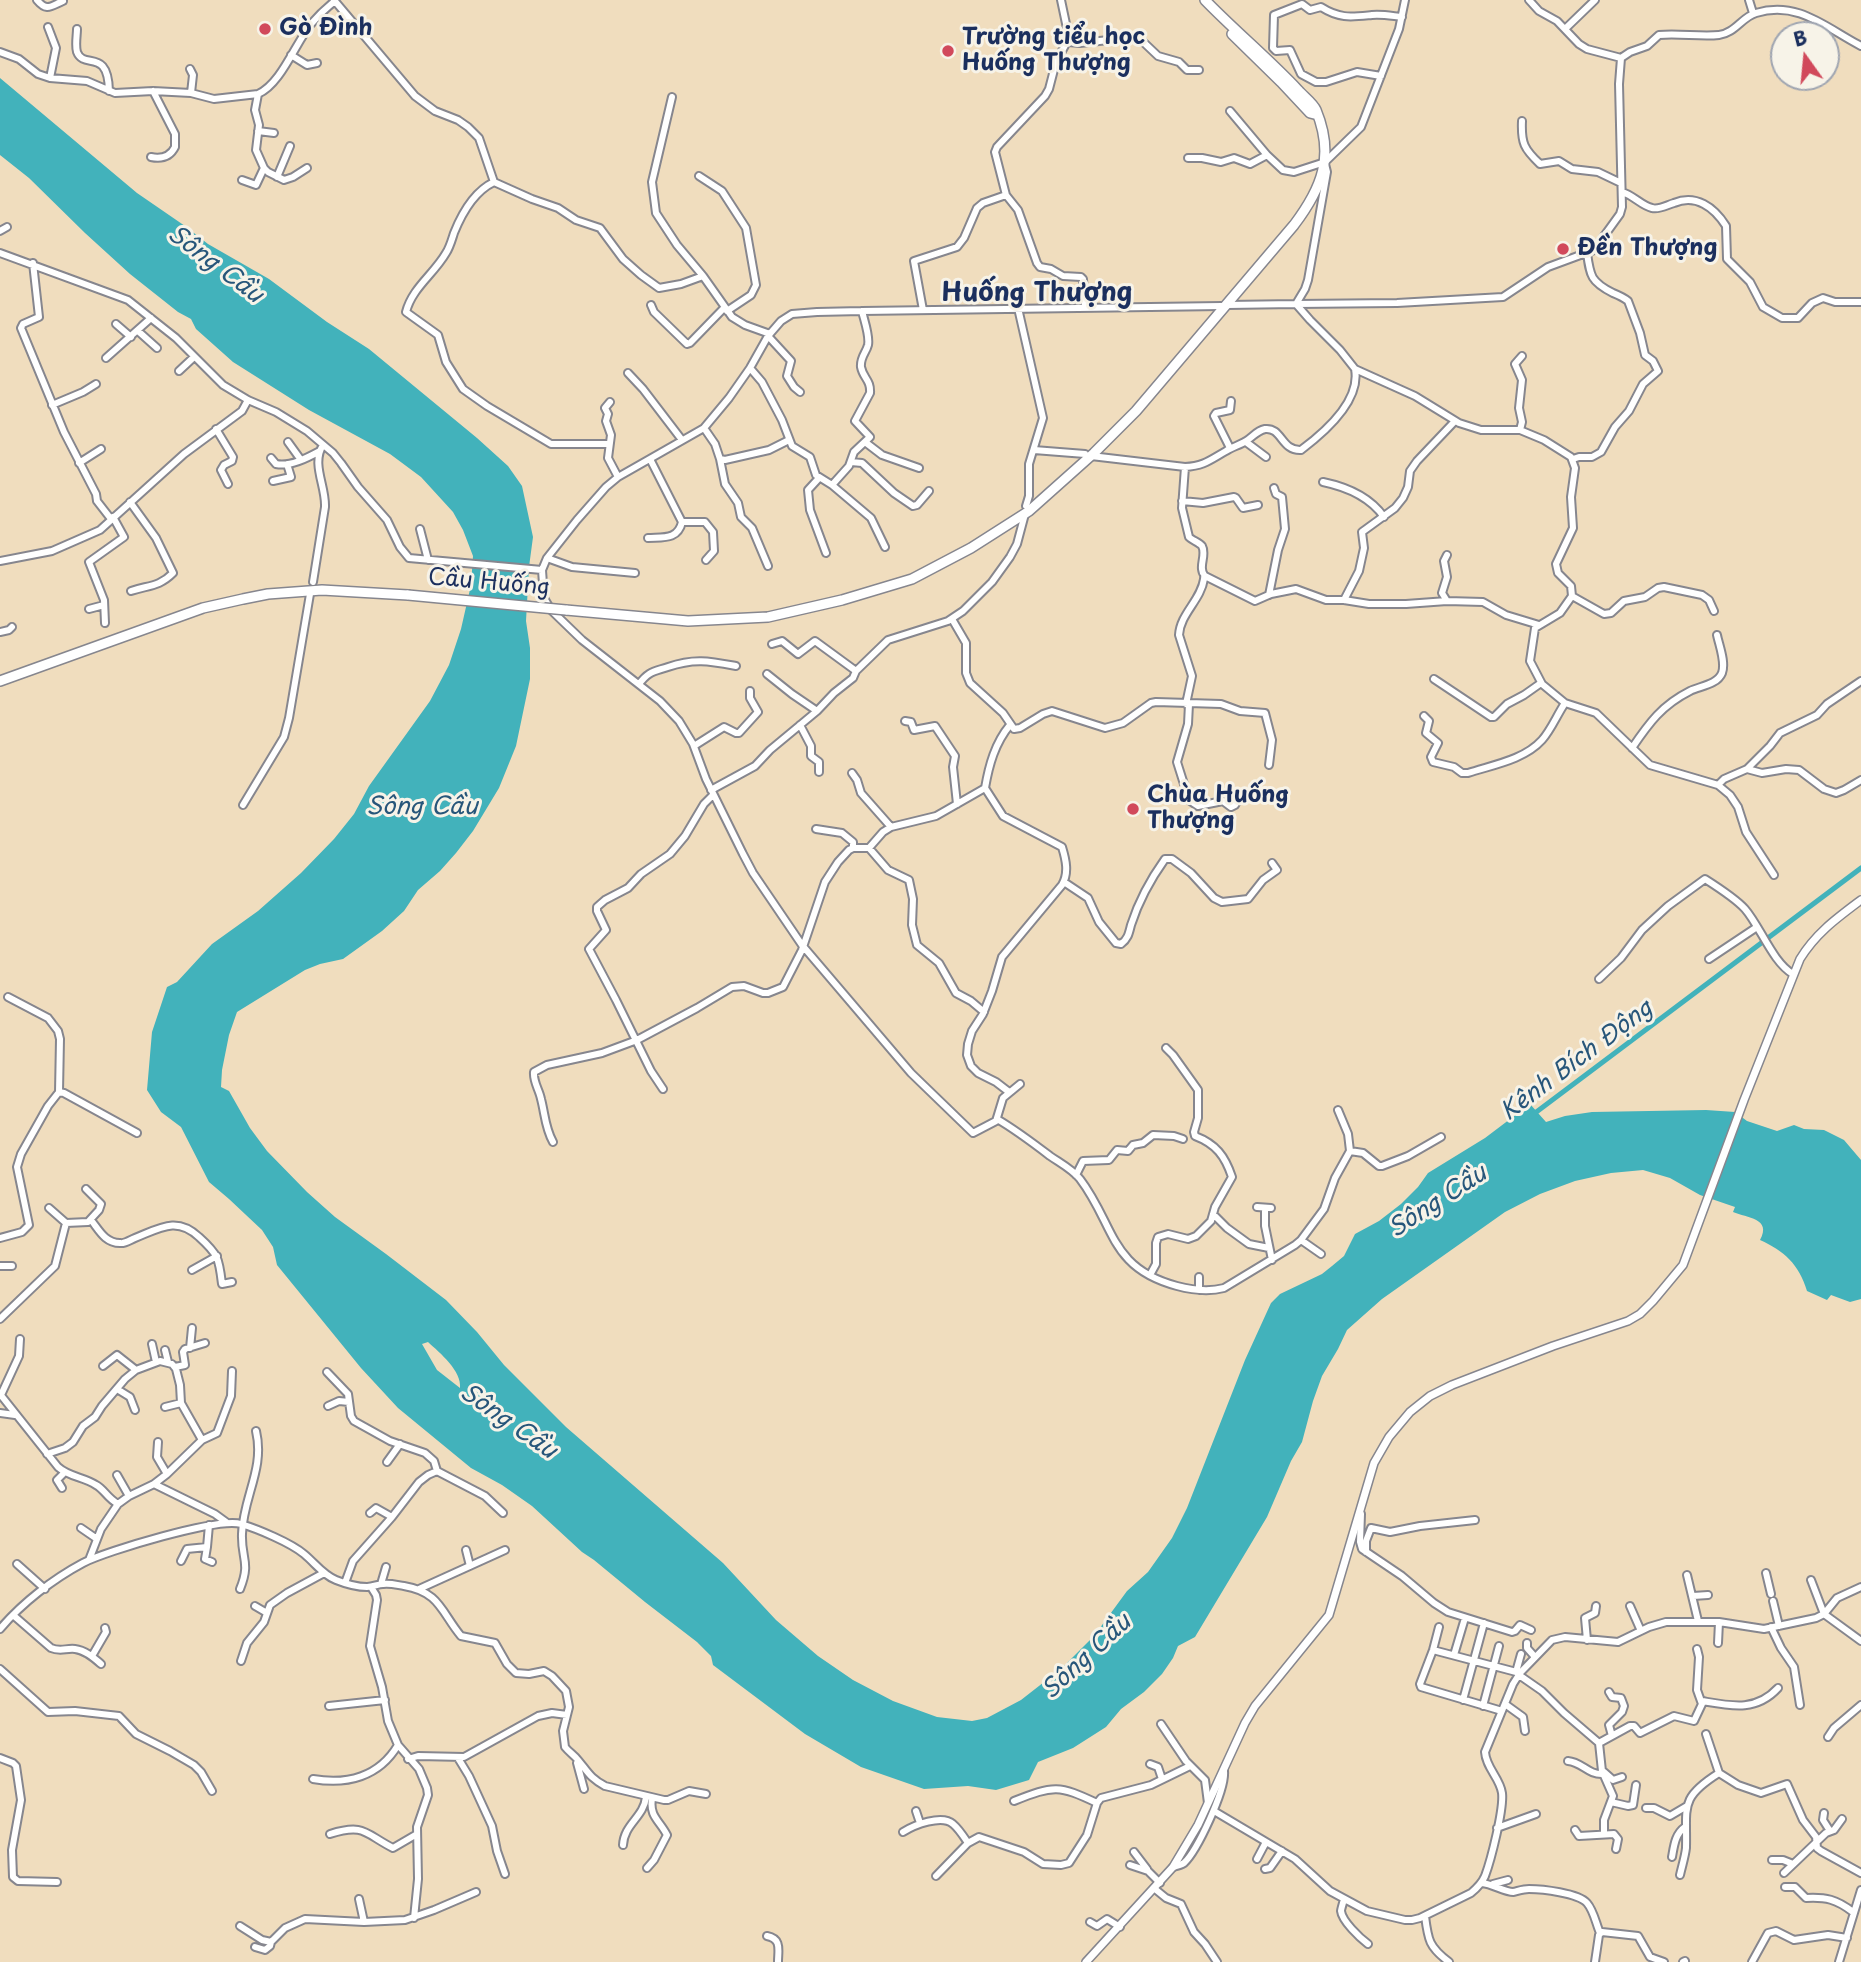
<!DOCTYPE html>
<html>
<head>
<meta charset="utf-8">
<style>
	body { margin:0 }
	#map { position:relative; width:1861px; height:1962px; overflow:hidden; background:#f0ddbe; font-family:"Playpen Sans",sans-serif }
	canvas { display:block }
	.north { position:absolute; left:1770px; top:21px; width:70px; height:70px; box-sizing:border-box; background:#f7f3e8; border:2px solid #9fa5b1; border-radius:50%; rotate:345deg; font-size:19px; font-weight:700; line-height:28px; text-align:center; color:#1b2f5e }
	.north::after { content:''; display:block; margin:auto; width:24px; height:32px; background:#d1495b; clip-path:polygon(50% 0,100% 100%,50% 72%,0 100%) }
</style>
</head>
<body>
<div id="map">
<canvas width="1861" height="1962"></canvas>
<div class="north">B</div>
</div>
<script>
const ctx = document.querySelector('canvas').getContext('2d');
ctx.lineJoin = 'round';
function fill(path, color) { ctx.fillStyle = color; ctx.fill(path, 'evenodd'); }
function stroke(path, color, width, dash) { ctx.strokeStyle = color; ctx.lineWidth = width; ctx.lineCap = dash ? 'butt' : 'round'; ctx.setLineDash(dash || []); ctx.stroke(path); }
function drawText(font, color, halo, rows, align = 'center') {
  ctx.font = font + ' "Playpen Sans",sans-serif'; ctx.lineWidth = 6; ctx.setLineDash([]); ctx.textBaseline = 'middle'; ctx.strokeStyle = halo; ctx.fillStyle = color; for (const [text, x, y, turn = 0] of rows) {
    ctx.save(); ctx.translate(x, y); ctx.rotate((+turn || 0) * Math.PI / 180); ctx.textAlign = isNaN(turn) ? turn : align; if (halo) ctx.strokeText(text, 0, 0); ctx.fillText(text, 0, 0); ctx.restore();
  }
}
const water = new Path2D(`
	M0,78L137,193L185,226L208,244L269,279L327,322L369,349L477,438L508,466L522,486L533,537L529,567L526,621L530,648V679L516,746L499,788L473,831L456,853L440,871L418,890L404,911L382,931L343,959L320,964L305,970L237,1012L229,1035L222,1070L221,1087L229,1091L250,1128L267,1151L307,1192L335,1217L386,1254L446,1300L477,1332L504,1365L566,1427L723,1563L776,1620L818,1656L853,1680L893,1701L937,1717L972,1721L987,1718L1021,1700L1062,1668L1094,1636L1127,1591L1148,1572L1172,1538L1187,1508L1245,1360L1271,1303L1280,1294L1322,1274L1332,1266L1344,1256L1355,1234L1379,1221L1401,1204L1418,1187L1428,1173L1485,1138L1530,1104L1546,1122L1565,1116L1592,1112L1706,1110L1735,1112L1747,1121L1777,1131L1794,1125L1804,1129L1824,1130L1844,1140L1861,1160V1299L1850,1302L1831,1295L1827,1300L1807,1291C1799,1264 1784,1251 1760,1240C1772,1218 1747,1218 1733,1212L1735,1207L1700,1195L1670,1178L1643,1170L1611,1173L1575,1181L1540,1194L1505,1212L1382,1299L1347,1330L1338,1349L1322,1376L1313,1401L1302,1442L1291,1461L1267,1517L1195,1637L1178,1646L1173,1658L1162,1674L1144,1692L1121,1709L1106,1727L1073,1748L1038,1762L1029,1780L996,1790L968,1786L924,1789L861,1767L805,1734L713,1665L711,1656L697,1642L645,1602L594,1560L582,1552L532,1506L502,1485L471,1468L398,1408L361,1368L277,1265L273,1247L262,1230L229,1199L209,1182L181,1127L161,1112L147,1090L152,1032L167,987L177,982L212,944L258,911L301,873L334,839L354,814L369,786L430,701L449,665L461,629L471,585L473,556L463,530L453,512L421,477L390,454L309,410L233,362L196,329L191,319L178,312L130,274L85,233L29,178L0,155ZM428,1342C440,1353 462,1371 460,1388L437,1370L422,1344Z`);
const canal = new Path2D(`
	M1531,1116L1861,868`);
const minor = new Path2D(`
	M37,0C47,12 51,6 63,1
	M334,0L415,96L435,111L458,120L468,127L479,138L494,182L532,199L558,208L576,220L600,228L623,259L641,275L659,288L681,284L703,276
	M1061,0L1069,38L1056,62L1049,89L1045,96L997,147L995,152L1006,195L1018,210L1037,263L1040,267L1051,269L1063,276L1081,277L1083,279L1085,307
	M1529,0L1539,11L1557,21L1579,44L1587,49L1621,58L1630,52L1647,46L1659,35C1679,33 1700,37 1719,35C1735,33 1742,17 1756,13C1798,0 1826,28 1861,46
	M1749,0L1753,13
	M48,27L56,48L50,78
	M77,29C77,35 75,45 77,52C84,70 108,47 109,91
	M1565,29L1595,0
	M1068,42L1080,43L1138,37L1158,56L1179,62L1187,70H1199
	M0,52L19,59L38,74L50,78L87,81L115,93L153,91L191,93L214,99L258,94C281,84 295,44 311,24C318,16 326,8 335,1
	M291,55L307,65L317,63
	M190,69L193,75L191,93
	M1381,76L1357,72L1326,82H1316L1301,74L1290,50L1276,51L1273,48L1274,15L1302,4L1310,10L1321,7C1340,19 1351,17 1372,15C1382,14 1392,16 1402,17
	M258,94L255,110L259,125L256,150L264,168L268,172L284,180L293,177L307,168
	M672,97L652,182L656,213L677,245L703,276L732,317L745,325L770,334
	M1230,111L1267,155L1283,170L1294,172L1325,162L1361,127L1399,29L1405,0
	M1522,121C1521,143 1524,149 1540,164L1559,161L1572,169L1598,172L1621,183
	M258,131L274,133
	M151,157C161,159 170,157 175,147V134L153,91
	M1188,158H1202L1221,162L1234,158L1250,164L1267,155
	M699,176L722,191L746,228L756,285L751,295L727,311
	M277,177L290,146
	M242,180L256,185L264,168
	M494,182C475,191 462,213 454,233C452,239 450,247 446,253C434,274 412,288 406,312L438,335L446,362L463,389L487,406L551,444H609
	M1622,192C1633,195 1642,206 1652,208C1659,210 1667,205 1674,203C1696,194 1714,207 1726,226L1727,259L1750,282L1763,307L1782,318H1798L1812,303L1823,298L1835,302H1861
	M0,231L7,227
	M0,253L128,300L176,338L223,385L248,400L276,412L307,431L333,453L341,463L358,487L387,520L400,547L409,558L542,570
	M33,263L39,317L23,324L21,328L64,432L96,494L97,501L111,519
	M1296,304L1310,320L1340,350L1355,369L1415,396L1459,423L1481,430H1520L1544,440L1571,457L1575,468L1571,497L1573,528L1556,564L1558,573L1571,586L1572,596L1560,613L1535,628L1530,661L1542,684L1565,703L1596,713L1650,765L1718,785L1730,795L1738,807L1746,832L1774,875
	M1296,304L1397,303L1503,297L1548,267L1594,250L1620,214L1622,207L1619,84L1621,58
	M651,305L654,312L687,344L690,343L724,308
	M1227,305L1296,304L1305,289L1308,280L1327,172L1325,164
	M1018,308L1043,418L1029,464V496L1026,506
	M923,310L914,261L957,247L964,238L977,208L983,203L1006,195
	M116,324L131,337
	M138,331L157,348
	M768,336L791,361L787,376L794,387L800,392
	M106,358L151,318
	M750,368L762,382L782,420L792,446L810,457L816,475L832,485L871,518L885,547
	M179,371L194,357
	M628,373L643,389L682,440
	M610,402L605,408L608,414L606,421L611,435L608,458L618,477
	M52,405L83,392L96,384
	M704,428L715,444L720,459L725,484L738,503L741,517L752,528L768,566
	M216,429L233,457L232,461L224,465L221,470L228,484
	M1520,430L1522,422L1519,408L1522,380L1515,364L1522,356
	M288,442L301,460
	M865,442L882,455L919,468
	M1246,442L1266,457
	M1230,448L1214,416L1216,413L1230,410L1231,401
	M1034,450L1085,454
	M1091,456L1185,467C1204,466 1210,460 1226,451C1232,447 1240,445 1246,441C1253,437 1256,431 1265,429C1282,427 1281,451 1301,450C1325,432 1361,401 1355,369
	M271,458L276,464C290,467 307,458 320,451
	M720,459L725,460L769,450L789,440
	M1573,459L1579,457H1592L1601,452L1615,427L1629,411L1643,384L1658,371L1653,361L1645,355L1640,333L1628,301C1623,297 1618,295 1613,293C1591,282 1590,276 1587,253
	M851,462L862,463L894,493L913,506L917,505L929,491
	M79,463L101,449
	M1185,467L1182,508L1189,537C1192,540 1200,543 1202,546C1206,553 1201,562 1202,569C1203,577 1205,571 1204,579C1201,600 1180,614 1179,635L1192,676L1186,704
	M819,478L808,490L810,510L826,553
	M273,481L291,477L287,464
	M1323,482C1347,487 1370,497 1384,517
	M832,485L849,466L854,452L870,437L855,421L870,393C871,380 863,378 861,367C860,357 866,353 868,345C870,336 864,320 862,311
	M1182,501L1203,503L1234,497L1236,498L1243,508L1258,505
	M130,502L156,538L173,573C159,587 149,585 131,591
	M682,522H705L713,532L714,551L706,560
	M420,529L428,560
	M648,538C663,537 678,540 682,522L650,459
	M1447,555L1444,561L1447,577L1442,593L1447,601L1483,602L1506,615L1539,625
	M547,558L572,567L635,573
	M0,561L52,551L100,530L184,454L242,411L248,400
	M1205,576L1255,601L1271,594L1296,589L1326,600H1344L1369,604H1406L1447,601
	M313,582L325,507C326,486 311,464 323,445
	M1269,595L1278,550L1285,529L1282,497L1276,494L1274,488
	M1572,596L1604,614L1611,613L1624,601L1645,597L1658,588L1664,587L1702,595L1709,600L1714,611
	M1344,600L1359,571L1364,548L1362,532L1395,508L1403,498L1408,487L1410,471L1417,461L1455,421
	M89,609L104,605
	M952,619L966,643V673L970,683L1003,713L1014,729L1020,728L1043,714L1052,711L1105,728L1123,723L1151,703L1156,702L1221,704L1240,711L1265,713L1272,740L1269,765
	M105,623L104,600L89,562L124,537L113,517
	M0,632L9,630L12,627
	M772,644L782,641L798,654L815,641L856,671
	M767,674L792,694L817,711
	M1434,679L1491,717H1494L1507,704L1524,695L1541,683
	M639,684C649,671 653,672 668,667C694,658 709,661 736,666
	M1189,704L1188,724L1177,762L1189,800L1198,806L1223,801L1231,807L1235,805L1241,794
	M1424,716L1429,721L1426,733L1438,743L1431,757L1433,762L1454,767L1462,773H1468C1492,765 1524,760 1542,740C1551,730 1557,715 1565,703
	M905,721L911,722L914,730L935,726L955,756L953,767L957,804
	M800,725L811,746V756L819,762V772
	M694,746L724,727L736,733H739L758,712L750,698V691
	M1632,748C1649,723 1662,705 1690,691C1700,686 1717,685 1722,673C1726,662 1719,645 1717,635
	M1747,769L1762,773L1786,769L1799,770L1824,789L1836,793L1844,790L1861,780
	M852,773L857,780L861,793L891,827
	M1718,785L1724,779L1747,769L1770,746L1780,733L1817,715L1827,704L1861,681
	M711,790L755,766L770,750L817,711L834,693L853,678L856,671L888,640L948,621L963,611L992,582L1010,557L1017,544L1025,514
	M243,805L284,737L289,718L310,594
	M816,829L842,833L853,842V848
	M869,848L888,870L909,880L913,899L912,925L917,945L939,963L956,993L971,1001L984,1012
	M1064,882L1088,898L1099,922L1116,943L1121,944C1128,939 1129,933 1131,925C1139,900 1150,880 1165,859H1172L1191,873L1214,898L1222,902L1248,899L1263,880L1277,870L1272,863
	M1709,959L1757,927
	M1599,979L1621,958L1642,930L1668,906L1705,879C1716,886 1737,900 1745,909C1760,926 1773,963 1793,974
	M1020,1084L1003,1098L996,1121L973,1133L911,1073L802,945L753,873L743,854L706,779L693,744L679,721L660,701L582,640L551,610L544,598L542,570L547,558L577,520L606,487L618,477L704,428L729,398L750,368L768,336L781,321L792,314L817,312L862,311L1222,306
	M663,1089L651,1071L616,1000L589,949L606,930L597,911V907L605,900L628,888L641,874L670,854L685,836L704,804L713,795
	M59,1092L64,1093L137,1133
	M1009,1092L996,1082L978,1073L971,1066L967,1055L968,1044L972,1031L983,1014L992,991L1002,957L1062,885C1069,873 1066,860 1062,847L1003,816L985,788C989,765 995,743 1010,725
	M997,1119C1016,1130 1033,1143 1050,1156C1060,1163 1072,1169 1080,1179C1115,1225 1109,1268 1177,1286C1192,1290 1209,1292 1224,1288L1295,1245L1301,1240L1324,1209L1335,1178L1350,1151L1348,1134L1338,1110
	M553,1142C545,1128 545,1114 541,1099C539,1089 533,1082 534,1072L547,1065L602,1053L637,1040L697,1008L732,987L744,986L763,993H768L783,987L802,950L825,882L838,862L849,850L853,848H869L883,832L891,827L936,816L985,788
	M1350,1151L1363,1153L1379,1166H1382L1408,1156L1441,1137
	M1076,1175L1083,1161L1109,1160L1117,1150L1128,1151L1133,1145L1143,1143L1153,1135L1174,1136L1183,1139
	M1257,1207L1271,1208
	M1265,1208V1226L1272,1260
	M1213,1214L1227,1228L1249,1244L1269,1248
	M91,1220C99,1230 105,1243 120,1243C125,1244 130,1240 135,1238C160,1228 177,1216 199,1237C219,1255 219,1259 222,1284L232,1282
	M66,1223L88,1222L99,1210L101,1204L86,1189
	M0,1238L22,1232L29,1225L17,1167L21,1154L48,1106L59,1092L60,1039L58,1031L48,1018L8,997
	M1301,1240L1321,1254
	M0,1266H12
	M192,1270L217,1256
	M1150,1275L1156,1264V1243L1158,1237L1168,1234L1188,1239L1196,1236L1211,1221L1215,1207L1232,1177C1225,1156 1216,1144 1195,1136L1194,1132L1198,1118V1090L1173,1055L1166,1048
	M1199,1277V1290
	M0,1319L55,1266L66,1223L49,1208
	M152,1344L156,1362
	M190,1348L192,1328
	M165,1350L168,1362
	M103,1366L117,1355L136,1370
	M175,1367L185,1365L183,1352L185,1349L205,1343
	M327,1372L348,1394L351,1416L354,1421L390,1441L425,1453L434,1461L437,1471L485,1496L503,1513
	M117,1389L130,1397L135,1410
	M0,1394L58,1467C69,1477 84,1477 96,1485C104,1489 107,1498 118,1504
	M1,1395L19,1356L20,1339
	M328,1406L339,1401L349,1402
	M165,1407L181,1403
	M0,1413L15,1415
	M158,1442L157,1457L167,1474
	M47,1454L65,1448L73,1442L83,1426L95,1417L102,1406L125,1379L136,1370L160,1361L172,1364L176,1369L180,1385L181,1403L202,1440
	M387,1462L400,1444
	M117,1475L129,1496
	M154,1484L215,1514L226,1522
	M62,1488L57,1480L64,1473
	M370,1513L376,1508L392,1517
	M1361,1514L1360,1542L1362,1549L1402,1576L1434,1603L1448,1612L1512,1632L1515,1631L1520,1625L1531,1630
	M81,1528L97,1539
	M207,1547L205,1559L212,1562
	M466,1550L470,1566
	M1366,1552V1541L1371,1528L1390,1532L1420,1526L1475,1520
	M89,1560L101,1529L118,1504L129,1496L154,1484L167,1474L202,1440L217,1433L231,1396L232,1371
	M181,1561L187,1549L207,1547L209,1525
	M17,1564L45,1589
	M1766,1573L1771,1594
	M1687,1575L1698,1621
	M1811,1580L1824,1614L1861,1641
	M345,1583L353,1561L392,1517L419,1482L428,1475L437,1471
	M381,1584L386,1567
	M371,1587L376,1595L377,1600L370,1646L382,1687L388,1721L398,1745L419,1769L427,1788L428,1795L417,1827L418,1879L414,1918
	M240,1589C251,1562 241,1559 242,1534C243,1497 265,1469 256,1431
	M419,1589L505,1550
	M1693,1596L1708,1595
	M1773,1601L1779,1626
	M255,1606L267,1613
	M1630,1606L1641,1631
	M13,1615L51,1648C60,1652 66,1648 75,1649C85,1650 94,1658 101,1664
	M1439,1627L1433,1650L1420,1684L1421,1687L1502,1711
	M1771,1627L1781,1648L1794,1667L1800,1705
	M0,1629C22,1603 53,1579 83,1563C106,1551 219,1517 241,1524C258,1529 291,1543 304,1554C315,1563 323,1575 336,1580C346,1584 357,1587 367,1587C373,1587 378,1584 383,1584C390,1583 397,1585 404,1586C440,1592 441,1612 461,1636L495,1643L507,1664L516,1673L529,1674L544,1671L552,1676L566,1691L569,1707L563,1731L565,1747C569,1752 574,1755 578,1760C588,1772 590,1778 605,1786L664,1800H668L689,1791L706,1794
	M1587,1640L1585,1618L1595,1613L1596,1606
	M1527,1643V1648L1535,1657
	M1718,1643L1719,1622
	M1433,1650L1520,1673
	M1454,1655L1465,1618
	M92,1656L106,1632L105,1628
	M241,1661L247,1643L264,1622L270,1605L287,1593L324,1573
	M0,1669L48,1712L75,1711L119,1716L136,1734L170,1751L194,1765L201,1772L212,1791
	M1516,1672L1521,1654
	M1519,1675L1542,1691L1564,1713L1599,1743L1602,1771L1613,1796L1604,1820V1833
	M1609,1692L1612,1697L1621,1698L1624,1706L1622,1712L1609,1725L1612,1736
	M1463,1700L1484,1623
	M1702,1701C1731,1706 1756,1712 1778,1688
	M1505,1704L1523,1717L1525,1731
	M329,1706L385,1700
	M1483,1706L1499,1646
	M1161,1724L1186,1761L1205,1780L1208,1803
	M1706,1734L1719,1773L1738,1785L1761,1793L1787,1784L1803,1820L1816,1837L1817,1848L1821,1851L1861,1873
	M1828,1737L1834,1728L1861,1705
	M1599,1743L1630,1726H1634L1640,1733L1674,1716L1694,1721L1702,1704L1697,1690L1699,1657L1697,1649
	M0,1758L13,1763L16,1766L21,1800L12,1850L13,1877L18,1881L57,1882
	M458,1758L469,1776L492,1826L497,1851L505,1874
	M408,1759L418,1756L464,1757L538,1716L552,1713L567,1715
	M1568,1761C1582,1762 1588,1775 1603,1774
	M577,1763L584,1789
	M1150,1764L1158,1767L1162,1779
	M1604,1772L1613,1780L1622,1777
	M313,1779C347,1785 379,1777 398,1745
	M1014,1801C1054,1785 1059,1785 1097,1803
	M1611,1802L1628,1806L1633,1805L1636,1785
	M1646,1808H1654L1670,1816L1687,1806
	M916,1811L920,1823
	M1214,1811L1295,1859L1330,1891L1367,1911L1405,1920H1412L1420,1918L1471,1893C1477,1888 1482,1883 1485,1876C1491,1860 1504,1809 1502,1793C1500,1778 1486,1768 1485,1752L1513,1684L1520,1673L1552,1640L1565,1637L1618,1642L1649,1627L1666,1622H1719L1764,1629L1816,1618L1824,1614L1837,1598L1861,1587
	M1824,1813L1823,1820L1830,1831
	M1497,1828L1536,1814
	M1575,1830L1579,1836L1614,1834L1618,1839L1616,1849
	M903,1832C914,1825 942,1814 953,1824C959,1829 964,1837 968,1843
	M330,1834C365,1823 365,1834 393,1848L417,1834
	M623,1845C624,1824 644,1817 646,1797
	M1134,1852L1147,1869
	M1672,1857C1674,1846 1675,1834 1685,1827
	M1257,1859L1266,1842
	M1772,1860H1783L1793,1864
	M1130,1865L1148,1871L1160,1883
	M1173,1867C1177,1866 1181,1865 1184,1863C1197,1851 1226,1790 1224,1771
	M647,1868L654,1860L667,1835C660,1821 649,1816 652,1799
	M1265,1869L1270,1868L1282,1851
	M1784,1873L1826,1833L1834,1830L1842,1819
	M1680,1875C1682,1866 1685,1857 1686,1848C1687,1807 1679,1798 1719,1773
	M936,1876L968,1843L979,1837L1024,1852L1043,1864L1061,1865L1069,1863L1087,1835L1097,1803L1101,1798L1151,1785L1190,1766
	M1482,1883C1492,1884 1505,1892 1513,1892C1518,1891 1523,1889 1529,1889C1542,1889 1578,1893 1587,1903C1594,1911 1596,1924 1600,1933
	M1493,1884L1508,1880
	M1785,1887H1795L1806,1898C1826,1897 1836,1899 1853,1912
	M1155,1889L1166,1898L1181,1904L1194,1932L1205,1944L1217,1962
	M359,1899L364,1922
	M1344,1899C1344,1900 1341,1909 1341,1911C1342,1921 1360,1938 1368,1944
	M1425,1916C1428,1940 1429,1947 1449,1962
	M1090,1922L1097,1926L1107,1919L1120,1927
	M240,1926L262,1940L271,1942L285,1928L305,1919L364,1922L405,1920L434,1910L476,1892
	M767,1936C782,1939 778,1950 778,1962
	M255,1947L265,1950L270,1946L271,1942
	M1595,1962L1599,1935L1602,1932L1638,1936L1650,1957L1664,1962
	M1683,1962L1685,1961
	M1752,1962L1768,1933L1776,1931L1794,1940L1828,1935L1847,1938
	M1839,1962L1861,1890`);
const major = new Path2D(`
	M1086,1962L1173,1867L1198,1825L1245,1723L1255,1706L1329,1615L1374,1463L1389,1437L1410,1412L1430,1396L1452,1385L1553,1346L1628,1321L1640,1314L1653,1301L1683,1265L1744,1100L1800,959C1816,933 1837,918 1861,900`);
const highway = new Path2D(`
	M1232,34L1281,82L1310,113L1314,114
	M566,610L688,621L768,617L842,600L912,579L971,548L1029,511L1094,453L1136,411L1294,225C1322,188 1335,156 1316,110C1313,103 1303,96 1298,90C1269,59 1235,31 1205,0
	M0,681L203,608L243,599L268,594L322,590L408,595`);
const highwayBridge = new Path2D(`
	M408,595L566,610`);
const markers = [
	[265,29,7,"#d1495b"],
	[948,51,7,"#d1495b"],
	[1563,249,7,"#d1495b"],
	[1133,809,7,"#d1495b"]
];
const poiNames = [
	["Gò Đình",279,29],
	["Trường tiểu học",962,38],
	["Huống Thượng",962,64],
	["Đền Thượng",1577,249],
	["Chùa Huống",1147,796],
	["Thượng",1147,822]
];
const streetNames = [
	["Cầu Huống",489,583,5]
];
const waterNames = [
	["Sông Cầu",215,265,37],
	["Sông Cầu",422,807],
	["Kênh Bích Động",1577,1061,-37],
	["Sông Cầu",1438,1202,-33],
	["Sông Cầu",508,1422,35],
	["Sông Cầu",1087,1657,-43]
];
const quarterNames = [
	["Huống Thượng",1037,294]
];
fill(water, '#42b2bb');
stroke(canal, '#42b2bb', 5);
stroke(minor, '#86868e', 10);
stroke(major, '#86868e', 10);
stroke(highway, '#86868e', 12);
stroke(minor, '#fff', 6);
stroke(major, '#fff', 7);
stroke(highway, '#fff', 9);
stroke(highwayBridge, '#86868e', 12, []);
stroke(highwayBridge, '#fff', 9);
for (const [x, y, r, color] of markers) { const dot = new Path2D(); dot.arc(x, y, r, 0, 2 * Math.PI); ctx.fillStyle = color; ctx.fill(dot); stroke(dot, '#f7f3e8', 2.5); }
drawText('bold 23px', '#1b2f5e', '#f7f3e8', poiNames, 'left');
drawText('23px', '#1b2f5e', '#f7f3e8', streetNames);
drawText('italic 24px', '#27567a', '#f7f3e8', waterNames);
drawText('bold 26px', '#1b2f5e', '#f7f3e8', quarterNames);
</script>
</body>
</html>
